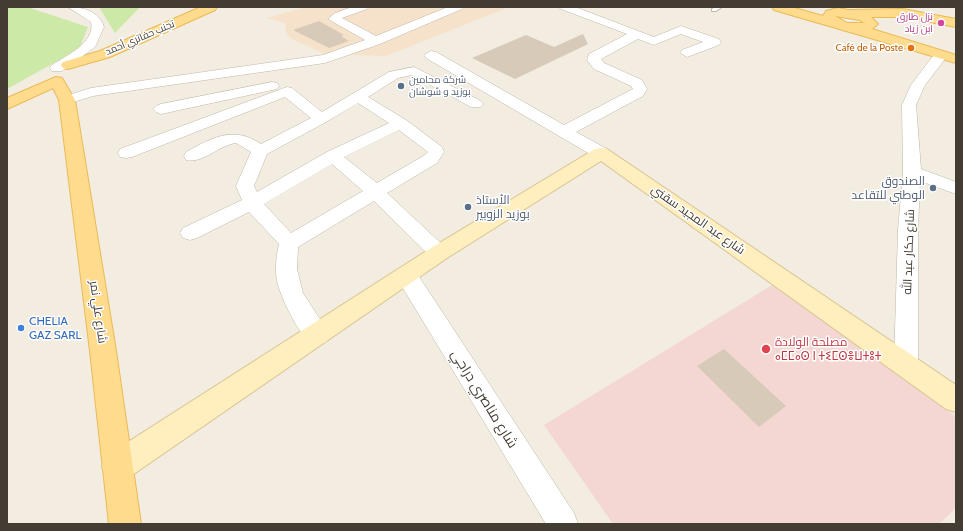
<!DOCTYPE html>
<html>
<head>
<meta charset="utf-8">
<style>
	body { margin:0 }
	#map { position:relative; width:963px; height:531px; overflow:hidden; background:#f2ece1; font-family:Cabin,sans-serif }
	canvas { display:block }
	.frame { position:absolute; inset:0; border:8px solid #433c32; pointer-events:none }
</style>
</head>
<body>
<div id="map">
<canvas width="963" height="531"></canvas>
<div class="frame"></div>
</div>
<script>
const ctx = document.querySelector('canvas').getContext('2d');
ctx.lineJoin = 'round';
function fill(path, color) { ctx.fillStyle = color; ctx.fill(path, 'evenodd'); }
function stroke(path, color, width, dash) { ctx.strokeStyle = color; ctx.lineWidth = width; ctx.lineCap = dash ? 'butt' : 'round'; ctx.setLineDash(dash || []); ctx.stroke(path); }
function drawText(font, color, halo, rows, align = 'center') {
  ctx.font = font + ' Cabin,Cairo,"Noto Sans Tifinagh",sans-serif'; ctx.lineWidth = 3; ctx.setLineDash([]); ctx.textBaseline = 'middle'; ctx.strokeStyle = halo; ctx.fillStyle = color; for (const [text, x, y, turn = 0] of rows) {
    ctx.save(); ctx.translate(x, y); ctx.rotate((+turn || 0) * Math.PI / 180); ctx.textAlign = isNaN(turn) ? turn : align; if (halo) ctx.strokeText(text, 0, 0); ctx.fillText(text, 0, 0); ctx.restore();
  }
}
const commercial = new Path2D(`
	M305,7H509L386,56L325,54L290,38L286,32L285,23L267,18Z`);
const medical = new Path2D(`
	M777,282L956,417V508L939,524H613L544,425Z`);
const green = new Path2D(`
	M7,7H27L88,27L79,49L7,89Z
	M99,7H140L115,33Z`);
const building = new Path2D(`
	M319,21L344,35L341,36L349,41L329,48L293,30Z
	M583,34L588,44L515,79L472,58L526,35L554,47Z
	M724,349L786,406L759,427L697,366Z`);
const service = new Path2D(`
	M715,7H722L716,11H712V9Z`);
const minor = new Path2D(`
	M68,7C83,7 99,11 104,27L95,47L62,71H52L50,68L52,65C66,56 96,42 91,22Z
	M352,7H369L367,9L342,18L376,36L448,7H464L462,9L380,44L325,63L93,96L67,104L62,103L60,100L62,97L91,88L323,55L365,40L328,19L335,13Z
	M559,7H575L654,37L681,26L719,39L721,42L719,45L687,57L680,53L682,50L703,42L681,34L654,45L638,39L601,59L604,63L642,80L647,89L643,96L576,132L607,149L609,153L607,157L601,158L595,157L426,58L424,55L431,51L436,52L564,125L633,89L631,86L594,69L587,60L589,54L627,34L561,9Z
	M941,51L948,55L925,85L916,105L921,169L956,182V194L920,181L918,230V364L915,372L906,375L897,372L894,364L898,230L903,172L902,105L911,85L936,52Z
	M414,67L481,101L483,104L481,107H471L412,75L398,78L368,97L406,120L442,147L444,152L437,163L387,193L446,248L449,253L446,258L439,260L432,258L374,201L298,247L297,269L303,293L330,335L326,342C320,344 314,346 309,341C296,329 281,298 277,281C275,269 276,257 279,244L249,212L197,238L190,240L183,238L180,233L183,228L242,200L236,186L251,152L236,143C219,145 203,164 186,160L184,156L186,152C212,138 233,125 261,144L311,118L285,97L132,157L126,158L120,157L118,153L120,149L287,87L292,88L322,112L389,72ZM358,103L389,123L327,152L257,192L254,186L267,154L326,122ZM399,130L428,152L425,155L377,183L344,157ZM332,164L363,191L291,233L264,204Z
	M272,82L277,83L279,86L277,89L161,114L156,112L153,109L156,106L161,104Z
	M406,267L414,269L574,513L578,524H546L395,275L398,269Z`);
const secondary = new Path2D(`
	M601,148L607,149L956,385V412L946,409L601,161L447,258L128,478L117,482L106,478L102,467L106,456L431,248L595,149Z`);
const primary = new Path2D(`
	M201,7H217L215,10L110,57L68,69L63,68L61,65L63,62L100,51Z
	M772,7H791L823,16L826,11L838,8L848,10L903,9L956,19V27L903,17H871L878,24L872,29L956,55V63L774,10ZM835,16L860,20L864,23H847Z
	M56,77L62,78L75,100L116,351L141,524H109L90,351L59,100L53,88L7,109V98Z`);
const markers = [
	[941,23,4,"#d1479c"],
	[911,48,4,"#e8710a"],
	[401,86,4,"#5c6f8a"],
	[933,188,4,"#5c6f8a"],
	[468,207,4,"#5c6f8a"],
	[21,328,4,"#3f7fe0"],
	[766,349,5,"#e0444e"]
];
const farHotelnames = [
	["نزل طارق",933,17],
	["ابن زياد",933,29]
];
const farStreetnames = [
	["تجنب حفاتري أحمد",140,38,-23]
];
const farFoodnames = [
	["Café de la Poste",903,48]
];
const farServicenames = [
	["شركة محامين",409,80],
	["بوزيد و شوشان",409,92]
];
const serviceNames = [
	["الصندوق",925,181],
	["الوطني للتقاعد",925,195],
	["الأستاذ",476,200,"left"],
	["بوزيد الزوبير",476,214,"left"]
];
const streetNames = [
	["شارع عبد المجيد سقني",698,220,35],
	["شارع حكار عبد الله",909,252,-88],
	["شارع علي نمر",98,312,82]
];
const shopNames = [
	["CHELIA",29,321],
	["GAZ SARL",29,335]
];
const healthNames = [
	["مصلحة الولادة",775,342],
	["ⴰⵎⵎⴰⵙ ⵏ ⵜⵉⵎⵙⴻⵡⵜⵓⵜ",775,356]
];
const nearStreetnames = [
	["شارع مناصري دراجي",484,399,58]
];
fill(commercial, '#f6e2ca');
fill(medical, '#f4d7d3');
fill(green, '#cde9a7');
fill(building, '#d7cab9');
stroke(service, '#c0b7a6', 2);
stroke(minor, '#c0b7a6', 1);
stroke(secondary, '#d8c390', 2);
stroke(primary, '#eaba57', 2);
fill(service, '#fff');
fill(minor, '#fff');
fill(secondary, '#ffeebe');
fill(primary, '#ffdc8d');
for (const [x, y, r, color] of markers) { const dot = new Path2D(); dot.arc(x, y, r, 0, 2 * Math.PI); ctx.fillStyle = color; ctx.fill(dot); stroke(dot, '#fff', 1.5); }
drawText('10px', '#b23c85', '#fff', farHotelnames, 'right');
drawText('10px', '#433c32', '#fff', farStreetnames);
drawText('10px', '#c56008', '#fff', farFoodnames, 'right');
drawText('10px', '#4e5e75', '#fff', farServicenames, 'left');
drawText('12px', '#4e5e75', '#fff', serviceNames, 'right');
drawText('12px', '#433c32', '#fff', streetNames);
drawText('12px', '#366cbe', '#fff', shopNames, 'left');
drawText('12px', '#be3a42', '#fff', healthNames, 'left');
drawText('14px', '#433c32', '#fff', nearStreetnames);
</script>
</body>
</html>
